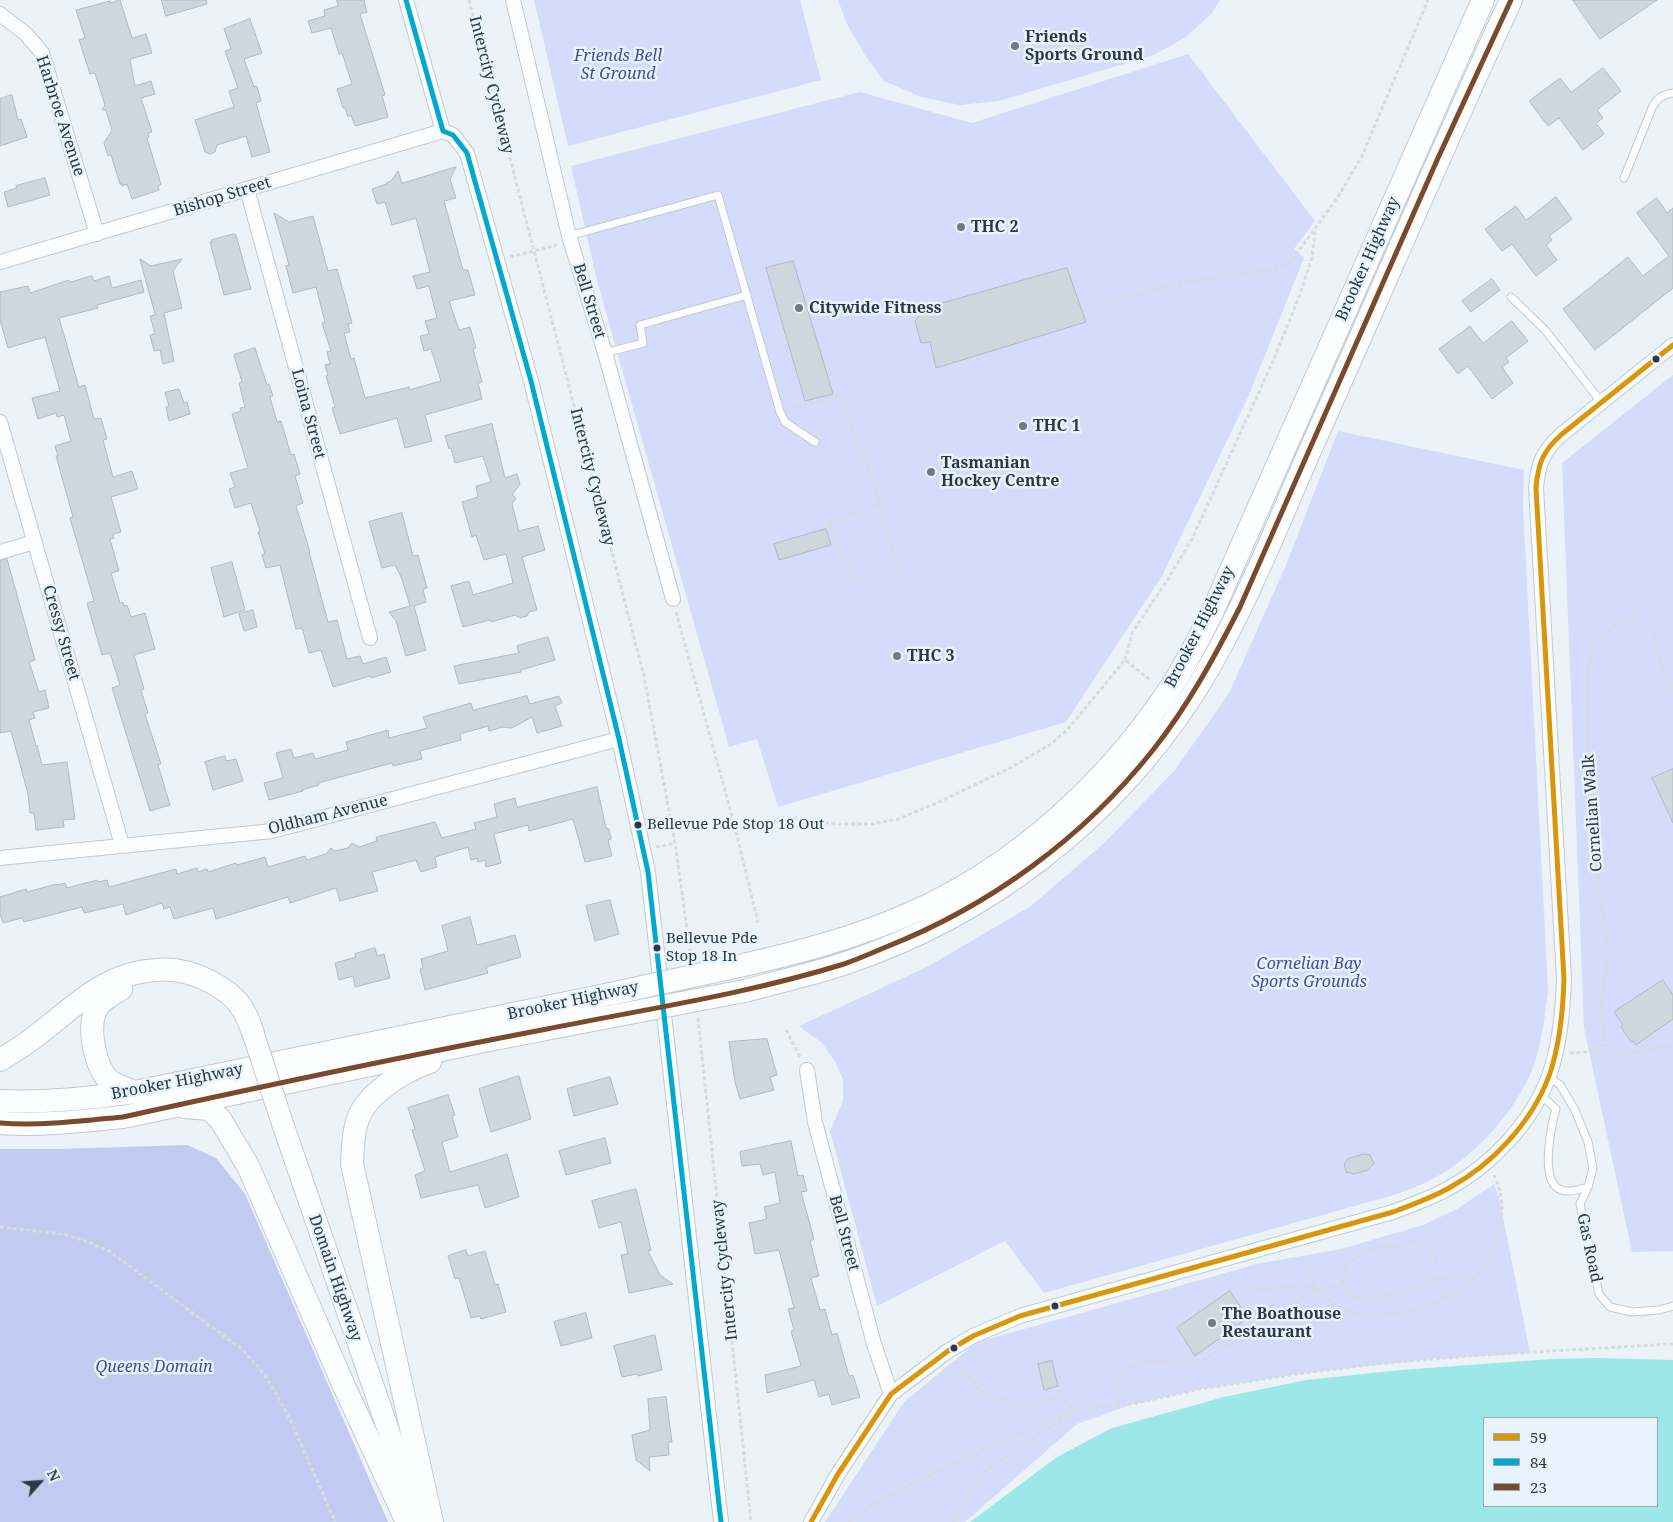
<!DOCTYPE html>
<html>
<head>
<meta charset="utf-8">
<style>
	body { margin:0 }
	#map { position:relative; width:1673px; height:1522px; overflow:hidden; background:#ecf3f8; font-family:"Noto Serif",serif }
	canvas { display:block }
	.legend { position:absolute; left:1483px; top:1417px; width:175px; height:90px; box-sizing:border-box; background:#e7f4fd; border:1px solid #9ca9b2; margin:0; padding:6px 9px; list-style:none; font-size:15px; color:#2b3941 }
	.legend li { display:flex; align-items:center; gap:10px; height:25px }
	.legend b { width:25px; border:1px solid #9ca9b2 }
	.north { position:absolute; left:15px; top:1457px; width:50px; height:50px; -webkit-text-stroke:4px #e7f4fd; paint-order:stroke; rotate:64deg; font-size:14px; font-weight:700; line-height:20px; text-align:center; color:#2b3941 }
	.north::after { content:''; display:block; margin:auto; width:18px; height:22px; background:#2b3941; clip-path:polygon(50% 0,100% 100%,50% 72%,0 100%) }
</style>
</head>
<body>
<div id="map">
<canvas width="1673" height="1522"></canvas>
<ul class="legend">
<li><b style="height:6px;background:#d8960a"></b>59</li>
<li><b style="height:6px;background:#00a9ce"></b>84</li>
<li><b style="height:6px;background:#7a4b2a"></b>23</li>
</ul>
<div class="north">N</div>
</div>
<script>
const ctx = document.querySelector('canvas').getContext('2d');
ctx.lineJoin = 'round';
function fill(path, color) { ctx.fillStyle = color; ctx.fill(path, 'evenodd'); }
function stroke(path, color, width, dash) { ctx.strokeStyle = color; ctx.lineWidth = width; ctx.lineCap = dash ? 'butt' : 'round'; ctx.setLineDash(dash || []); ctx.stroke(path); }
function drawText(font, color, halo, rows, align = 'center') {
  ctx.font = font + ' "Noto Serif",serif'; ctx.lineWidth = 5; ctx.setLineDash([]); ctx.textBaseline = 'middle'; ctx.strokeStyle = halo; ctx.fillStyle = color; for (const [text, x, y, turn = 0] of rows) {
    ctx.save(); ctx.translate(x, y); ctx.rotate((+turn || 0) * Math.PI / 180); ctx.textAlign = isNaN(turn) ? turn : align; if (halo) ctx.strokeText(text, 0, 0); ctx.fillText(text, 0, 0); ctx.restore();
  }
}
const green = new Path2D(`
	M534,0H800L821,80L568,146Z
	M838,0H1220L1212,13L1186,37L1154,55L999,101L960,105L921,97L884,81L864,54L846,22Z
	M1188,54L1315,221L1294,249L1304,258L1249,395L1162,576L1066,722L778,807L757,739L729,747L597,281L571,166L860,92L972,123Z
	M1673,375V1251L1632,1252L1584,1028L1562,463Z
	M1338,431L1524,470L1523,506L1548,990C1545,1016 1542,1042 1533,1068C1517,1109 1475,1157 1436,1177C1422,1185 1408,1190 1394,1195L1044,1293L1005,1241L877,1306L830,1131L843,1101V1079L834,1060L822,1043L799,1026L927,967L1031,906L1104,843L1175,770L1229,693L1286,565Z
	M1494,1184L1499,1197L1530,1353L1431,1359L1304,1373L1200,1389L1133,1404L1077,1424L965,1522H825L904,1402L977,1342L1261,1263L1341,1249L1423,1225L1457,1209Z`);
const forest = new Path2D(`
	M187,1145L216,1158L245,1194L388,1522H0V1149H60Z`);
const water = new Path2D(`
	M1598,1358L1673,1360V1522H970L1057,1457L1112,1428L1224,1397L1306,1380L1401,1370L1551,1359ZM1484,1418H1657V1506H1484Z`);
const building = new Path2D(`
	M120,0L132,38L146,34L152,53L130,59L135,86L151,81L155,94L141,98L152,132L148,133L149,137L147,138L161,184L158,186L159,190L132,199L127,184L122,186V184H120L111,155L108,156L104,143L112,130L106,111L102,109L105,105L95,73L90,74L79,40L85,38L76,10L110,1V3Z
	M162,0H206L207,4L166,16Z
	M337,0H364L367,12L360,14L385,95L382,96L388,117L355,126L351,115L348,117L345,108H343L337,89L352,84L342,53L339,54L331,28L312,33L308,21L325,16L324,10L338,6Z
	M1573,0H1657L1600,39Z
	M250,19L262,53L244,59L254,87L257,86L261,101L256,103L270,152L252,157L246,136L217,145L215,152L210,154L205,152L195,120L234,107L229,91L238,88L225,51L231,49L224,29Z
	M1603,68L1621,91L1597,110L1603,118L1596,123L1604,134L1583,150L1559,118L1548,126L1529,101L1560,78L1571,92Z
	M12,95L18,120L21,119L27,137L0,146V99Z
	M456,167L450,179L456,198L444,201L463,270H468L475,295L449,301L459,330L470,327L476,348L473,349L482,382L478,383L482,399L425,415L432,441L405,448L397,418L340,434L332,408L335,407L326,376L328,375L325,365L330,364L327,352L331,351L322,323L325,322L316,287L293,293L286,266L289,265L274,213L289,222L313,216L328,271L337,269L346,301L352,323L348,324L350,332L344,333L351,359L354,358L365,398L409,387V390L441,381L431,349L424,351L420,336L429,334L425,321L437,318L429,286L417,289L413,276L430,272L416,218L392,225L385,202L377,204L372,189L387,184L386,183L391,181L398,171L402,183Z
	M45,178L50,195L8,207L4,192L17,188L16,186Z
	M1556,197L1572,219L1549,236L1552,240L1546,245L1557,260L1536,276L1512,244L1502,251L1485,229L1516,206L1526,220Z
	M1657,198L1667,213L1673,208V288L1595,350L1563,309L1628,257L1643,276L1669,256L1637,213Z
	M234,234L236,235L251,289L224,295L210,242H212V240Z
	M140,259L151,266L182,259L173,271L182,308L164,313L174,361L163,364L160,350L154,351L150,335L155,334L150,316L155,315Z
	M793,261L833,394L805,401L766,268Z
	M1067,268L1086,322L936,368L930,342L921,343L915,321L925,308Z
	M92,276L94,281L109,276L112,288L141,280L144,292L97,305L98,308L59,318L79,387L85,385L94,419L101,418L107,439L103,440L113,477L132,471L138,489L111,497L121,532L113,534L114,538L110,539L119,571L111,573L120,603L123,602L124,606L127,605L131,617L145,613L155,649L134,655L144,689L141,690L148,713L145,714L161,764L158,765L170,805L150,811L112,688L120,685L110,653L102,655L87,603L94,601L70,518L73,517L56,456H58L55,446L71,441L64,415L57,417L56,413L38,419L32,398L60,391L45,337L8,348L0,320V292L28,286L30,293L69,280L70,282Z
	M1492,279L1500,290L1471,312L1462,301Z
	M1512,321L1528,341L1506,358L1509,362L1502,367L1513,383L1492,399L1468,366L1458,374L1439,349L1470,326L1483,343Z
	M255,348L267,385L269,384L273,396L270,397L277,422L281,421L291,455L294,454L300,474L295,476L303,503L296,506L310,552H309L328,622L337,620L347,659L360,656L363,664L386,657L391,672L371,678L370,676L333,687L321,650L309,653L302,628L296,629L280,565L266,568L262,555L265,554L258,532L260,531L251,503L235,508L229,489L235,487L230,473L248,468L232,414L241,411L240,408L245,407L239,383L242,382L234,355Z
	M179,389L184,403L187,402L190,414L169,421L166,407L169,406L165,393Z
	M492,424L505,478L517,474L520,484L512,495L516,498L512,504L519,531L538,526L545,550L522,557L537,610L529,612L527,616L520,618L515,615L491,622L490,620L463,627L451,586L469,581L473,595L513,583L506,554L484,560L476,535L472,537L462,502L478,497L476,486L491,482L483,456L455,463L451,448L449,449L445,436Z
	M402,513L413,556L418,555L427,588L423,589L426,602L414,606L426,650L406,656L396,621L389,612L410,606L402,579L395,565L382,568L369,522Z
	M826,529L831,545L779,560L774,544Z
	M7,559L35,660L29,662L39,692L45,690L49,708L33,712L35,718L29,720L36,746L37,745L42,765L67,762L75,819L63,820L64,827L36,830L34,813H30L28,794L11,731L0,733V561Z
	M232,562L245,610L224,617L211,568Z
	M253,610L257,627L244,631L239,614Z
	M548,637L555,660L521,670V672L459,684L454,666L519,653L517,646Z
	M527,696L530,704L559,696L562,703L555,706L562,726L537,733L532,717L512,728L503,727L489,731L488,726L460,734L461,740L420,751L422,759L393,766L392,763L318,783L319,785L302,790L303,791L269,800L264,783L283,778L276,753L291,749L294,758L313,753L315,759L348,750L346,742L388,730L389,738L427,728L423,717L471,703L473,710Z
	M225,756L226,761L236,759L243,781L213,790L205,762Z
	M1673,769V823L1652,778Z
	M597,787L606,828L609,829L611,839L608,840L612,856L591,861L585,862L573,819L529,831L528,825L494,834L501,863L486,867L485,860L478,862L477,858L471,860L468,847L435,857L437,867L421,872L416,860L372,872L378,891L340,901L336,888L290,903L288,897L216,919L213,908L174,919L170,907L164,909L162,903L126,915L123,904L84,913L82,907L24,922L22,918L3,923L0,913V897L26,889L27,892L56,884V885L65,883L67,888L97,880L98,882L107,880L109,887L176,869L177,874L197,868L198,872L207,869L208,872L236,863L237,865L265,857L268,867L305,856L307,860L326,854L331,848L335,851L348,848L352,843L359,847L377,841L376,837L435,822L442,838L476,829L474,823L497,817L494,804L515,798L517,807Z
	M610,900L619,934L595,941L586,906Z
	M470,917L477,945L515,935L521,957L486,967L488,973L425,990L420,969L423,968L421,959L448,951L442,926Z
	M375,948L377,956L384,954L390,978L355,987L353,976L339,980L335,963L356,957L355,954Z
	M1663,980L1673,995V1019L1636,1045L1633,1041L1631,1042L1621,1027L1623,1025L1614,1012Z
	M767,1039L777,1075L770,1077L774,1090L740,1099L735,1082L729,1042Z
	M519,1076L531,1119L491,1132L479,1089Z
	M610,1077L618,1104L574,1116L567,1089Z
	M448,1095L455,1115L452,1116L458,1137L442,1142L450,1172L507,1154L519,1197L485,1208L478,1185L421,1198L415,1175L425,1171L412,1130L415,1129L408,1108Z
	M605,1138L611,1163L566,1175L559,1151Z
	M791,1141L798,1176L803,1175L807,1191L801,1192L814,1239L810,1241L819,1276L811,1278L820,1310L825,1309L832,1335L837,1333L849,1376L853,1375L860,1397L832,1405L829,1394L819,1397L814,1380L767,1393L765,1375L801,1366L791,1331L794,1330L788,1309L794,1308L779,1250L755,1254L749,1223L767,1219L764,1207L780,1203L775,1172L763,1175L760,1164L742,1166L740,1152Z
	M1364,1154L1370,1155L1374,1164L1368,1170L1354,1174L1346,1172L1344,1164L1348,1159Z
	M636,1189L651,1250L648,1251L660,1275L673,1284L629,1293L621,1255L628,1254L621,1222L599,1228L592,1201Z
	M466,1250L468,1256L485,1251L495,1285L498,1284L506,1312L481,1319L480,1316L471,1318L459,1278L455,1279L448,1256Z
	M1230,1291L1248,1318L1195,1356L1177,1328Z
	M586,1313L592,1338L561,1346L554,1322Z
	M655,1335L662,1370L638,1376L637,1374L622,1377L614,1346Z
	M1052,1361L1058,1386L1044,1390L1038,1364Z
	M666,1397L672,1442H668L669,1455L649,1457L650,1471L636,1460L632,1435L650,1430L648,1399Z`);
const path = new Path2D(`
	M469,0L644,676L675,843L691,957
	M510,257L557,245
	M1109,302L1176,284L1273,269L1291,261L1338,197L1362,156L1428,0
	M791,409L838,395L869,468L898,567
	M860,580L839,553L829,522L880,505
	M676,612L735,827L758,923
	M1653,630L1660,665L1673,693
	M1125,660L1132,633L1166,582L1193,537L1273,361L1299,297L1312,257L1315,231
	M735,827L790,818L837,824H872L898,819L937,803L1012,767L1051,744L1067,730L1125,660L1150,680
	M656,847L675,843
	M698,1018L751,1522
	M786,1030L801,1059
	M1605,1044L1623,1053L1645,1051L1673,1045
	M1570,1053L1589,1052L1605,1044L1602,1005L1606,966L1605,921L1599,888L1592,830L1587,727L1590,643L1641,609
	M0,1227L63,1234L88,1242L109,1251L243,1350L260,1369L273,1388L292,1423L335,1522
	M1413,1242C1440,1245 1443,1274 1420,1288C1409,1294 1398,1292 1386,1295C1378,1297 1369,1301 1360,1299C1335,1293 1340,1267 1358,1256C1362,1253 1375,1248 1379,1247C1384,1246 1389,1248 1394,1247C1401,1246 1407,1243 1413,1242Z
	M1308,1266C1311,1273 1313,1285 1318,1290C1328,1301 1342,1311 1357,1314C1393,1321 1460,1301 1481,1269C1493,1251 1505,1218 1501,1197C1500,1189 1497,1182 1494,1175
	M1222,1274C1242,1298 1276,1287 1302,1285C1308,1285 1312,1288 1317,1289C1326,1291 1335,1286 1343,1283
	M1432,1279L1465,1275L1472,1278
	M1118,1404V1384L1121,1374L1130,1366L1148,1361L1197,1364L1317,1289
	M849,1522L862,1511L920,1480L993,1445L1050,1420L1088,1409L1118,1404H1133L1200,1389L1304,1373L1376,1364L1482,1355L1673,1344
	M953,1522L959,1515L972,1490L984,1472L1072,1413L1064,1396L1023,1406L988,1394L980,1390L956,1362`);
const service = new Path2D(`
	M1624,178L1652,108C1657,98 1662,95 1673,93
	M569,236L718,195L780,412L785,422L815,442
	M1511,297L1546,331L1601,402
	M605,353L643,343L640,325L747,295
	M1549,1077L1560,1085L1575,1110L1588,1142L1593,1168L1588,1187L1580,1204L1599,1294L1610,1307L1632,1312L1659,1310L1673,1306
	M1541,1095L1556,1109C1551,1126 1542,1172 1555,1186C1564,1195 1578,1190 1588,1187`);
const minor = new Path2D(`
	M406,0L443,131L453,135L467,153L531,381L619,739L648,872L721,1522
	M513,0L569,236L605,353L673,599
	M0,14L26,34L42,53L97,234
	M247,189L370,638
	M0,262L443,131
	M0,422L122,845
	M0,552L34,542
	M0,858L272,831L619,739
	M807,1070L815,1122L874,1344L891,1394
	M811,1522L838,1474L891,1394L948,1351L973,1336L1020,1316L1393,1212C1412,1205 1431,1198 1449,1188C1492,1165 1532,1122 1549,1076C1560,1045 1563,1012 1564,979L1536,488C1538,463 1543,451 1562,434L1673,345`);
const primary = new Path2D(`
	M283,1125L420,1522`);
const trunk = new Path2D(`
	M739,966C797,953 854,938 909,914C1016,867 1109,782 1173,684C1187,662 1199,638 1211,615L1483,0
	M121,989C111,995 99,1001 95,1012C88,1030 95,1068 110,1081C117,1086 127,1089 135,1092
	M744,991C778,982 813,974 846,963C987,916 1110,821 1191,697C1242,618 1278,522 1317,435C1382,290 1444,144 1511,0
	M0,1060C11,1053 22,1047 32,1039C73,1009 102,973 156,970C176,968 194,973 211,982C235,995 245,1007 253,1033
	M430,1062C405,1071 372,1090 360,1114C353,1129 353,1147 352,1164L432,1522
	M0,1101C46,1103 90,1098 135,1092L615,993
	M185,1107L209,1109L220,1119L248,1166L344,1386L407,1522
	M0,1123C41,1126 82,1121 123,1117L489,1040L619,1015`);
const primaryBridge = new Path2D(`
	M253,1033L283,1125`);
const trunkBridge = new Path2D(`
	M615,993L739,966
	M619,1015L744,991`);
const bus1 = new Path2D(`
	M811,1522L838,1474L891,1394L948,1351L973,1336L1020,1316L1393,1212C1412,1205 1431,1198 1449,1188C1492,1165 1532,1122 1549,1076C1560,1045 1563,1012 1564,979L1536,488C1538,463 1543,451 1562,434L1673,345`);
const bus2 = new Path2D(`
	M406,0L443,131L453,135L467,153L531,381L619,739L648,872L721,1522`);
const bus3 = new Path2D(`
	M0,1123C41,1126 82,1121 123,1117C264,1086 405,1056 547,1029C646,1009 747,994 844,964C858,959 872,953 886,947C990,906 1083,838 1153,750C1188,706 1215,656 1240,607L1438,158L1511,0`);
const markers = [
	[1015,46,5,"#6f7a81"],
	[961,227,5,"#6f7a81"],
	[799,308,5,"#6f7a81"],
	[1656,359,4.5,"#2b3941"],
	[1023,426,5,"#6f7a81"],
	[931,472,5,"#6f7a81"],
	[897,656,5,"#6f7a81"],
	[638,825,4.5,"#2b3941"],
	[657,948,4.5,"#2b3941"],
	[1055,1306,4.5,"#2b3941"],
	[1212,1323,5,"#6f7a81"],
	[954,1348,4.5,"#2b3941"]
];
const busNames = [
	["Bellevue Pde Stop 18 Out",647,825],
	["Bellevue Pde",666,939],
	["Stop 18 In",666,957]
];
const poiNames = [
	["Friends",1025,37],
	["Sports Ground",1025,55],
	["THC 2",971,227],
	["Citywide Fitness",809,308],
	["THC 1",1033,426],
	["Tasmanian",941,463],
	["Hockey Centre",941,481],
	["THC 3",907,656],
	["The Boathouse",1222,1314],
	["Restaurant",1222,1332]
];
const parkNames = [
	["Friends Bell",618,56],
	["St Ground",618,74],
	["Cornelian Bay",1309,964],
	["Sports Grounds",1309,982],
	["Queens Domain",154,1367]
];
const streetNames = [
	["Intercity Cycleway",491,85,76],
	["Harbroe Avenue",60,116,72],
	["Bishop Street",222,197,-17],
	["Brooker Highway",1368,259,-66],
	["Bell Street",589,301,73],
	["Loina Street",308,414,75],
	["Intercity Cycleway",592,477,76],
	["Brooker Highway",1200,627,-63],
	["Cressy Street",61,633,74],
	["Cornelian Walk",1593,813,-94],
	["Oldham Avenue",328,815,-14],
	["Brooker Highway",573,1001,-12],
	["Brooker Highway",177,1082,-11],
	["Bell Street",844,1233,75],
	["Gas Road",1589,1248,78],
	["Intercity Cycleway",725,1270,-96],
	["Domain Highway",335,1278,71]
];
fill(green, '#d4dcfb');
fill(forest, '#c1caf1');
fill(water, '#9ce7e7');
fill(building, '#ced6de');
stroke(building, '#b2b9c0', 1);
stroke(service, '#c1cad0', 9);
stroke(minor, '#c1cad0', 16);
stroke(primary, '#c1cad0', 23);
stroke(trunk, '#c1cad0', 24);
stroke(path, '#d8dbdd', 3, [4, 2.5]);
stroke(service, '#fcfdfe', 7);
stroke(minor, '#fcfdfe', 14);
stroke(primary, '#fcfdfe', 21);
stroke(trunk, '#fcfdfe', 22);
stroke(primaryBridge, '#c1cad0', 23, []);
stroke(trunkBridge, '#c1cad0', 24, []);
stroke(primaryBridge, '#fcfdfe', 21);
stroke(trunkBridge, '#fcfdfe', 22);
stroke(bus1, '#d8960a', 5);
stroke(bus2, '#00a9ce', 5);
stroke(bus3, '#7a4b2a', 5);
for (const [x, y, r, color] of markers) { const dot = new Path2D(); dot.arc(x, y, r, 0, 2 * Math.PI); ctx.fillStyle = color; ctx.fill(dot); stroke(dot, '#e7f4fd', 2); }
drawText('15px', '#2b3941', '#e7f4fd', busNames, 'left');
drawText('bold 16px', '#2b3941', '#e7f4fd', poiNames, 'left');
drawText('italic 16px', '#464b9c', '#e7f4fd', parkNames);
drawText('16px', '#2b3941', '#e7f4fd', streetNames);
</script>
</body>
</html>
